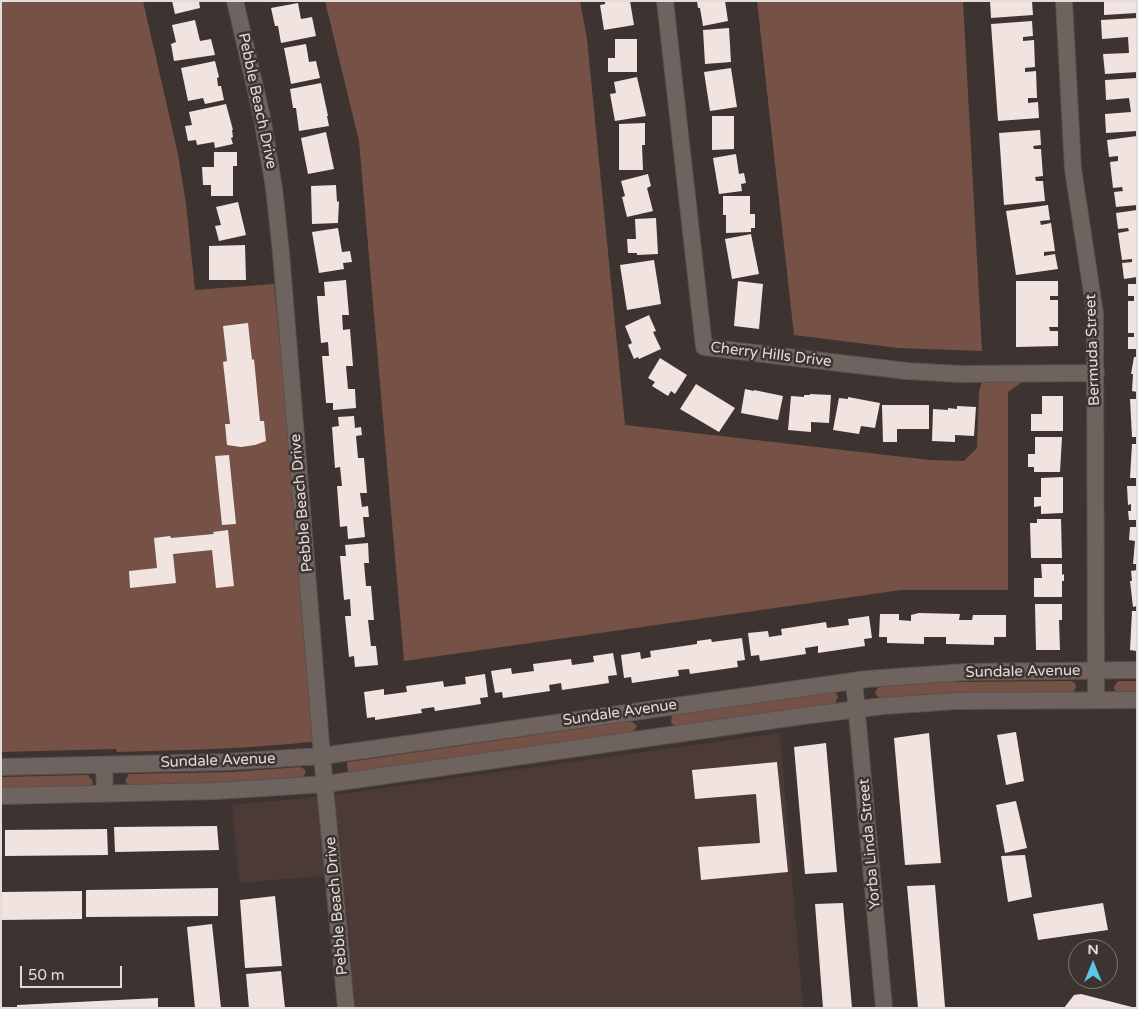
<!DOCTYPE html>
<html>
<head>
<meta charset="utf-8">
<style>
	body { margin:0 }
	#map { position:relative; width:1138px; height:1009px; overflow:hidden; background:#3d3330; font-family:"Varela Round",sans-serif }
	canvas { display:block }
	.frame { position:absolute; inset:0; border:2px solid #e2dcda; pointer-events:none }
	.north { position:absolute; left:1068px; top:939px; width:50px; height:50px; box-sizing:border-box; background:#3d3330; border:1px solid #7f7774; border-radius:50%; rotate:0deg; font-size:14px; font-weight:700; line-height:20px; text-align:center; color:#e2dcda }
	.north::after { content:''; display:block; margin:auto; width:18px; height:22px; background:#59c8e5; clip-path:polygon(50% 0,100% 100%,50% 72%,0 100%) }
	.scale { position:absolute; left:20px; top:966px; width:102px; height:22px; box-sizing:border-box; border:2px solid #e2dcda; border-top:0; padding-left:6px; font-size:15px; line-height:18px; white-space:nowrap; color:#e2dcda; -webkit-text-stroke:4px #3d3330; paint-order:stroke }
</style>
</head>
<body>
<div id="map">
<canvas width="1138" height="1009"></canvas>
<div class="frame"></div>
<div class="north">N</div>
<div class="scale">50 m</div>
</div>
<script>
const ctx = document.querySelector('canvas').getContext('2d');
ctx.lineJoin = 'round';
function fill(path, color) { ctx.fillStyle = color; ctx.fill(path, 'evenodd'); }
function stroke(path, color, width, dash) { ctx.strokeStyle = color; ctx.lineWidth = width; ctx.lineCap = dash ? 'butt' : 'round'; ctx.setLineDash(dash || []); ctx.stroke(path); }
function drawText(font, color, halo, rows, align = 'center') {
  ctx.font = font + ' "Varela Round",sans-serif'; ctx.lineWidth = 5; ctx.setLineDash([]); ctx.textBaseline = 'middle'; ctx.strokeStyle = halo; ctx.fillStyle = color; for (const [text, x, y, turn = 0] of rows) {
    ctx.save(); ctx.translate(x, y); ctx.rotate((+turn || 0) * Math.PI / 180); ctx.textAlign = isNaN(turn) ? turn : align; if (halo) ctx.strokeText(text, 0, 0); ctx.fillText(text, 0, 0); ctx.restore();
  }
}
const built = new Path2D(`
	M780,733L803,1008H355L336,875L239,883L232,805L326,796Z`);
const green = new Path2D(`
	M1,1H143L178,154L186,204L195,290L274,284L318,741C251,749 184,750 117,752L116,749L1,752Z
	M325,1H580L587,39L625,425L930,460L964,461L977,448L979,392L984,374L1035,373L1008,392V590H901L404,661L359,141Z
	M757,1H963L982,351L898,348L794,335Z
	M1071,681L1075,683L1076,687L1074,691L1070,693L880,699L875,693L878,688L883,686L942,682Z
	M1118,681H1137V694H1119L1115,691L1114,687Z
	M833,692L836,693L838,697L835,704L677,727L671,723L672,714Z
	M631,721L637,726L633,733L350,774L348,772L347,763L348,762Z
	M300,767L304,769L306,772L302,779L130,787L125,781L129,774L232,772Z
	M88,775L92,780L93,784L89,788L1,790V777Z`);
const building = new Path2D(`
	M172,1H199L200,8L175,14Z
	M605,1H630L634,25L604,30L600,5L605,4Z
	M697,1H725L728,21L703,26L700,8H698Z
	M990,1H1032L1033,15L991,18Z
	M1104,1H1137V13L1104,15Z
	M298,3L301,19L312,17L316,36L281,43L278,26H275L271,8Z
	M1137,18V72L1105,74L1103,54L1129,53L1128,37L1102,39L1101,20Z
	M195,20L200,41L211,39L215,55L174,61L171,44L176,42L172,25Z
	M1032,21L1033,36L1023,37V41L1034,40L1035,67L1025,68V72L1036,71L1037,98H1028V103L1038,102L1039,118L998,121L991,24Z
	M729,28L731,62L705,64L703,30Z
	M615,39H637V72H608V58H615Z
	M306,44L309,62L316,61L320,78L291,84L284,48Z
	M215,61L219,77L217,78L218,86H221L224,100L205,104L203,98L188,101L181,68Z
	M731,68L737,107L710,111L704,72Z
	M637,77L646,116L615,121L610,94L616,93L614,82Z
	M1137,78V131L1106,133L1105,114L1131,112L1129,98L1106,100L1105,80Z
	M321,83L328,116H327L329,126L299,131L296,108H293L290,89Z
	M226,104L233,130H232L233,137L231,138L233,144L215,148L214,142L197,145L196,140L188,141L185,126L192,125L189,112Z
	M712,116H734V149L712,150Z
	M645,123V145H642L643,170H619V124Z
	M1040,130L1041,145L1033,146L1034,149H1041L1043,176L1035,177L1036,181H1043L1045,201L1004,205L999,133Z
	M326,132L334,169L308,174L301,138Z
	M1137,136V205L1116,207L1114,192L1123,191L1122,187L1113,188L1110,162L1118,161V156L1109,157L1107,140Z
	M214,152H237V166H233V196H211V185H203L202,167H214Z
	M736,154L739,174L744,173L746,183L741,184L742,191L719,194L713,158Z
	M648,174L651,186L647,188L653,211L627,217L622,197L625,196L621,181Z
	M336,185L337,202L339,201L338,223L312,224L311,186Z
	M723,196H750V214H755V228H751V232L726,233V215H723Z
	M238,202L246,235L219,241L215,226L221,225L216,207Z
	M1048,205L1050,220L1040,221L1041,225L1051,223L1055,251L1044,252V256L1055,254L1058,269L1016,275L1006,211Z
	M1137,210V277L1124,279L1122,263L1132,262V259L1122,260L1118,233L1129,231L1128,228L1118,229L1116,213Z
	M656,218L658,254L637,255V253H628L627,239H636L635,219Z
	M338,228L342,252L350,251L352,262L343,263L344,269L319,273L312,232Z
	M751,234L759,274L732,279L725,239Z
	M245,245L246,280H209V246Z
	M654,260L661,304L627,310L620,265Z
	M346,280L349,315H342L343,330L350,329L353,366H346L348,389H355L356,408L333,410V403H326L322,356H329L328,342L321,343L317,296H325L324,282Z
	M738,281L763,284L759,329L734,326Z
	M1016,281H1058V296H1050V300H1058V327H1049L1050,331H1058V346L1016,347Z
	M1128,284H1137V349H1128V337H1134V333H1128V301H1134V296H1128Z
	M649,315L656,331L653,332L661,349L639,359L638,357L634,359L628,345L632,343L625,326Z
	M248,323L252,360L254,359L260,421H264L266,441L255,445L241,447L227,445L225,424H230L223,362L227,361L223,326Z
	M1134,357H1137V392L1132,391L1133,374H1131Z
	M660,358L687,375L675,394L671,391L668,396L652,386L655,382L648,378Z
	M696,384L735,408L719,432L680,409Z
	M745,389L754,391V390L783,396L778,420L741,413Z
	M810,394L831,395L829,423L811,422V432L788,430L791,396L804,397V395H810Z
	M1042,396H1063V431H1031V414H1042Z
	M848,397L880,403L875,428L861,426L859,434L833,430L839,398L848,399Z
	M1130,399H1137V437H1132Z
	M882,405H929V429H897V442H883Z
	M957,406L976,407L974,436L955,435V442L932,441L933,409L948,410V408L957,409Z
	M354,416L355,428L361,427L362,435L356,436L358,458H364L367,493H360L362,507L368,506L369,517H363L365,537L348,539L347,526L340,527L337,486H342L340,467L335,468L332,427L339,426L338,417Z
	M1035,437H1062L1060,472H1034V467H1028V454H1035Z
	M1132,444H1137V478H1130Z
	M229,455L236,524L222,525L215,456Z
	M1063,477V513L1041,514V506L1034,507V497H1041V478Z
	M1127,486H1137V520H1129L1128,511H1131V504L1128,505Z
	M1037,519H1061L1062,558H1031L1030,523H1037Z
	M1130,527H1137V564H1133L1135,541L1129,540Z
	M228,530L234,586L216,588L212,550L173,554L176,583L130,588L129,571L157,568L154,538L170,536L171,538L214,534L213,532Z
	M368,543L369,563H364L366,586H371L374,620H368L371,646H376L378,665L355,667L354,656L349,657L345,616H351L350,599L344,600L340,556H346L345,545Z
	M1041,564H1062V575L1064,574V581H1062V597H1034V578H1042Z
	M1137,570V606L1133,607L1130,581H1132L1131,571Z
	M1035,604H1062V620H1059L1060,650H1036Z
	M1132,611H1137V651L1130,650Z
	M919,613L960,614L959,620H972L973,615H1006V637H994V645L946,644V637H924V644L887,643V637H879L880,614H899V620L911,621V615Z
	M869,616L872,638L864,639L865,646L818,653V646L805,648L806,654L760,661L759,655L751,656L748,633L768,631L769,637L782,635L781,629L826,622L827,628L849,625L848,619Z
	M742,638L745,660L737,661L738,667L690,674L689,669L678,670L679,676L632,683L631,677L624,678L621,655L640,652L641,659L651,657L650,651L697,644V641L711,639L712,642Z
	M613,653L617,675L608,676L609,683L562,690L561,683L549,685L550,691L503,698L502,692L495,693L491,671L511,668L512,674L534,671L533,664L571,659L572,665L594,662L593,656Z
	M485,674L488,697L480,698L481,704L435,711L434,707L421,709L422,713L375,720V717L367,718L364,692L384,689V695L407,692L406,686L443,681L444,687L466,684L465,677Z
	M1016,732L1024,781L1006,785L997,735Z
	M929,733L941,863L905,865L894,738Z
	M826,743L837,872L805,874L794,747Z
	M777,762L788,872L701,880L698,847L760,843L756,794L695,799L692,770Z
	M1016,801L1027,848L1005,853L996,805Z
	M217,826L219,850L115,852L114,827Z
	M107,829L108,855L5,856V830Z
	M1025,855L1032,897L1008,902L1001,856Z
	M935,885L945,1007L918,1008L907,886Z
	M218,888V916L86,917V890Z
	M82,891V919L1,920V892Z
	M275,896L282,966L245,968L240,900Z
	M843,903L852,1008H823L815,904Z
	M1103,903L1108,930L1038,940L1033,914Z
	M212,924L221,1008H195L187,927Z
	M281,971L285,1008H249L246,974Z
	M1081,994L1132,1007V1008H1064L1074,995Z
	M158,998V1008H17V1005Z`);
const street = new Path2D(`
	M235,1L262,117L274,188L281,253L322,756L346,1008
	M665,1L704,347L907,371L961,374L1096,373
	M1064,1L1073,169L1095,313L1096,700
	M854,681L884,1008
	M104,765L105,794
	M1,767L225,762L322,756L867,679L966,672L1137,670
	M1,796L216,791L326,784L810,715L883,706L957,701L1137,700`);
const streetNames = [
	["Pebble Beach Drive",257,101,78],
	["Bermuda Street",1093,350,-92],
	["Cherry Hills Drive",771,355,7],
	["Pebble Beach Drive",302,503,-95],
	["Sundale Avenue",1023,672,-1],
	["Sundale Avenue",620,713,-8],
	["Sundale Avenue",218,761,-2],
	["Yorba Linda Street",870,844,-95],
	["Pebble Beach Drive",337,906,-95]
];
fill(built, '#4b3a35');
fill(green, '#765246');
fill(building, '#f1e4e0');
stroke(street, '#59514e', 18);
stroke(street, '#6f6360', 16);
drawText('15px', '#e2dcda', '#3d3330', streetNames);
</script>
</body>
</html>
